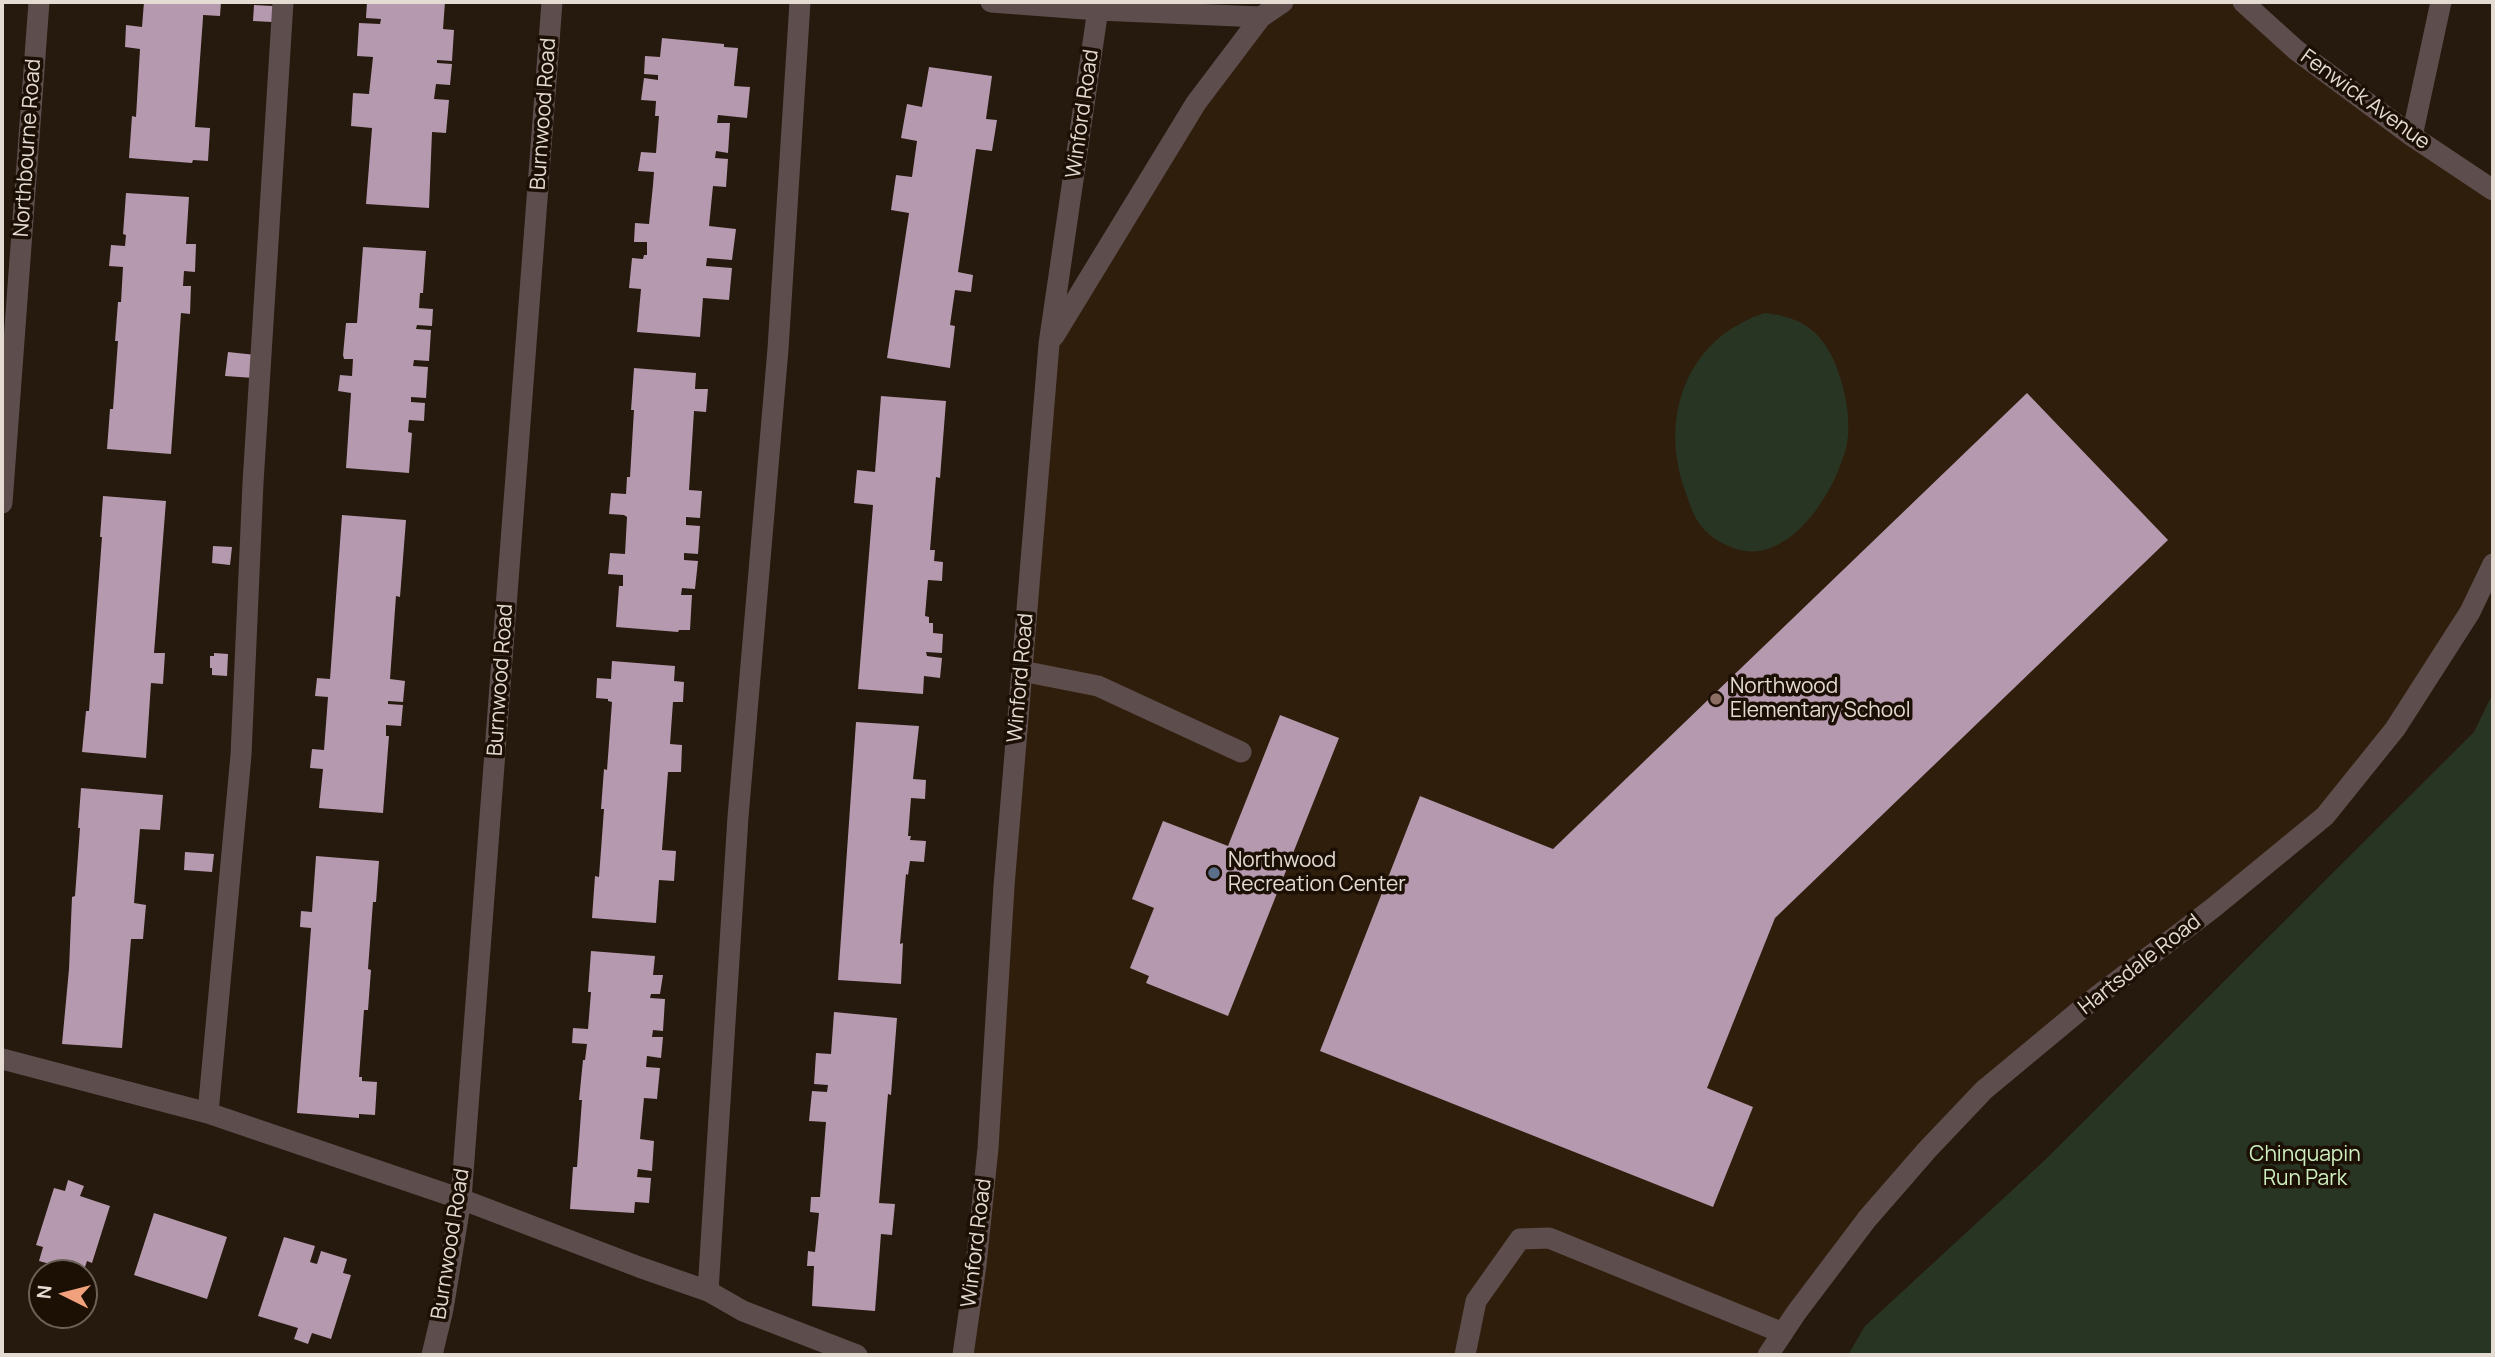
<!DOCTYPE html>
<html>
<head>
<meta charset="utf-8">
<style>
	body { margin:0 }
	#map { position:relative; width:2495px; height:1357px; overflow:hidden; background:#26190d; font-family:Manrope,sans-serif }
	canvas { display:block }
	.frame { position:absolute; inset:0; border:4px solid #e4dbd3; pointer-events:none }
	.north { position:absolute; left:28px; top:1259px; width:70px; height:70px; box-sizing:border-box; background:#1c1005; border:2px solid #6c6157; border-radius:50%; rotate:276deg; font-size:19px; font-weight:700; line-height:28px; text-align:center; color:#e4dbd3 }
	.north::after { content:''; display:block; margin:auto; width:24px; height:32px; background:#f1a17c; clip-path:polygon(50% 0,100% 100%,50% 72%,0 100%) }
</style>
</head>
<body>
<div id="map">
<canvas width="2495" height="1357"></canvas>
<div class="frame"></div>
<div class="north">N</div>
</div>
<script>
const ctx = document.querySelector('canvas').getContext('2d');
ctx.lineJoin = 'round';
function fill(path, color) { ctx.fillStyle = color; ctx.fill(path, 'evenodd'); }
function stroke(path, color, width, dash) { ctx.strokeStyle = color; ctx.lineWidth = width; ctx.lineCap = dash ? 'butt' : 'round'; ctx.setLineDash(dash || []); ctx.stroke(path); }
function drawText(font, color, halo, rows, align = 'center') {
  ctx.font = font + ' Manrope,sans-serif'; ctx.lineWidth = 7; ctx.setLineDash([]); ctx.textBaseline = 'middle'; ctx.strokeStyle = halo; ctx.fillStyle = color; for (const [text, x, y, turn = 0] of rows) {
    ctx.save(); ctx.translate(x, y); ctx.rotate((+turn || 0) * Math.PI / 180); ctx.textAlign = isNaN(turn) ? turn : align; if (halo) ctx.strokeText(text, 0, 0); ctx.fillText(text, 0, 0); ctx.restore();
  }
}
const built = new Path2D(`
	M1283,2H2242L2493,184V557L2470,612L2325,816L1984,1090L1768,1355H962L1049,344L1196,103Z`);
const green = new Path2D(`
	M1765,313C1804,317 1825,334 1838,371C1846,394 1851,420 1847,444C1837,489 1791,566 1736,549C1722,544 1710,537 1701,526C1693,515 1690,505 1686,493C1658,419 1686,338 1765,313Z
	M2493,693V1355H1848L1865,1326L2046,1159L2474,732Z`);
const building = new Path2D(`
	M144,2H221L220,16L203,15V18L195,127L210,128L208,161L193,160L192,163L129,158L132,116L136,117L140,49L125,47L126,25L142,27Z
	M367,2H445L443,29L454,30L452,61L437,60V63L452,64L450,85L436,84L434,99L449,100L446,133L432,132L429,208L366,204L372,128L351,126L353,93L369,94L373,57L357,56L359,23L380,24L381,19L366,18Z
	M254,5L273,6L272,22L253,21Z
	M662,38L724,44V47L738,48L734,86L750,87L747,118L718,115L717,123H730L728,153L716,151L715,158L728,159L726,187L713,186L709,226L736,229L732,260L707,258L706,266L732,268L729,300L703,298L700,337L637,332L641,289L629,288L632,258L643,259L644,255H647V242H634L635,223L649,224L653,185L654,172L638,171L641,152L656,153L659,116H655L656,101L641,100L644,78L658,80V75L644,74L645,56L660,57Z
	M929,67L992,76L986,119L997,120L992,151L976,149L958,272L973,275L971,292L955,290L950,325L955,326L950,368L887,358L909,213L891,210L896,175L912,177L917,141L901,138L907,104L922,107Z
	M126,193L189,197L186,244H196L195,272L184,271L183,286H191L190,314L181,313L171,454L107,449L110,409H113L118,341H115L118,302H121L123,267L109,266L111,245L125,246L126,235L123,234Z
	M363,247L426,251L423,293H420L419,308L433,309L432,326L417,325L416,329L431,330L429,361L414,360L413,366L428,367L426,398L411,397V402L425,403L424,421L409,420L408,432L412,433L409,473L346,468L351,393L338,391L340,375L352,376L353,359H344L343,355L346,323H357Z
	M228,352L256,355L254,378L225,376Z
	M634,368L696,373L695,389H708L706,412L694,411L689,490L702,491L700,518L686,517V525L700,526L698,554L684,553V560L698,561L695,589L682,588L681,595H692L690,630H679L678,632L616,627L619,586H623V575L608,574L610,553L625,554L627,517L624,515L609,514L611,493L626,494L627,477H630L634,410H631Z
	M2027,393L2168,540L1775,918L1707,1088L1753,1107L1713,1207L1320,1051L1420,796L1553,849Z
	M881,396L946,401L940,478L936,477L930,550H935L934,561L943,562L942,581L928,580L925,616L929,617V623H933V633L943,634L942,653L926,652L927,656L942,658L940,678L924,676L923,694L858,689L873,505L854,503L857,470L875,472Z
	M103,496L166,501L154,653H165L163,684L151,683L146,758L82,752L86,711H89L102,537H100Z
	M342,515L406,520L400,597L396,596L390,679L405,681L403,702L388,701V704L403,705L401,726L386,725V736H389L383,813L319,808L323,769L310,768L312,749L324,750L328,697L315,696L317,678L330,679Z
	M213,546L232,547L230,565L212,563Z
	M214,653L228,654L227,676L212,675V668H210V656H214Z
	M612,661L675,666L674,681L684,682L683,702H673L670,744L682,745L681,772H668L662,850L676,851L674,881L659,880L656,923L592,918L595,876L599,877L604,809H601L604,769L607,770L612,702L608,701V699L596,698L597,678L611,679Z
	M1280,715L1339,738L1228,1016L1146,983L1149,976L1130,968L1154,908L1132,899L1163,821L1228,846Z
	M856,722L919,726L913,779L926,780L925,799L911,798L908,836H911L910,840L926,841L924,862L910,861L908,875L906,874L900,944L903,943L901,984L838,980Z
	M81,788L163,795L160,830L140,829L134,903L146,905L143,939H131L122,1048L62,1044L69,969L72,897L75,896L80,828H78Z
	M185,852L214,854L212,872L184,870Z
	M316,856L379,861L376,902H373L368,969L371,970L368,1010H364L359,1077H362V1081L377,1082L375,1115L359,1114V1118L297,1113L311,928L300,927L301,911L312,912Z
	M591,951L655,956L653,975H663L660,994H651L650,998L665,999L663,1031L653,1030L652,1037H663L661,1058L647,1056L646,1067L660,1068L657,1099L644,1098L640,1139L654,1141L652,1171L638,1169L637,1177L651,1178L649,1203L635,1202L634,1213L570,1209L573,1167H577L582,1100H579L583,1060H585L587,1044L572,1043L573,1028L588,1029L591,992H588Z
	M834,1012L897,1018L891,1095L888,1094L879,1203L895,1204L892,1235L881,1234L875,1311L812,1306L814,1266H807L808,1251L815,1252L819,1213L810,1212L811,1197H820L826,1122L809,1121L812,1091L827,1092L828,1085L814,1084L816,1053L831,1054Z
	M68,1180L84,1186L80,1196L110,1206L92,1263L87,1261L83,1273L39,1261L43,1247L36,1245L54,1188L65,1191Z
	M154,1213L227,1237L207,1299L134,1275Z
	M284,1237L315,1246L310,1262L313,1263L317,1264L321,1251L347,1259L343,1273L351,1275L331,1339L312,1333L308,1344L294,1339L298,1328L258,1316Z`);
const minor = new Path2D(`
	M991,2L1098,10L1261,17L1283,2
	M2243,2L2296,50L2412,136L2493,190
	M2412,136L2441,2
	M1054,336L1196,103L1261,17
	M2,503L39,2
	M1022,671L1098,686L1241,752
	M2,1059L208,1113L461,1199L639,1267L708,1291L743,1311L857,1355
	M208,1113L241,755L253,483L283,2
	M708,1291L738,817L778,349L800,2
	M432,1355L443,1309L461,1199L552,2
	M963,1355L976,1265L988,1148L1004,886L1049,344L1099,2
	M1465,1355L1476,1301L1520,1239L1549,1238L1783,1333
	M1768,1355L1796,1313L1867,1219L1927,1150L1984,1090L2096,997L2213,908L2325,816L2395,729L2470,612L2493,564`);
const markers = [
	[1716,699,7,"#8d6e63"],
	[1214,873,7,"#5c6f8a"]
];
const streetNames = [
	["Fenwick Avenue",2365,100,36],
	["Burnwood Road",544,114,-86],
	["Winford Road",1083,114,-82],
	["Northbourne Road",28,148,-86],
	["Winford Road",1021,678,-85],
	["Burnwood Road",501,680,-86],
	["Hartsdale Road",2140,965,-38],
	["Winford Road",977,1243,-83],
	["Burnwood Road",451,1244,-81]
];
const poiNames = [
	["Northwood",1730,687],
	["Elementary School",1730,711],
	["Northwood",1228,861],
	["Recreation Center",1228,885]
];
const parkNames = [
	["Chinquapin",2305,1155],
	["Run Park",2305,1179]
];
fill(built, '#301e0d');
fill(green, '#283523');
fill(building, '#b599ae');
stroke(minor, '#5d4e4d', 21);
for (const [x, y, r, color] of markers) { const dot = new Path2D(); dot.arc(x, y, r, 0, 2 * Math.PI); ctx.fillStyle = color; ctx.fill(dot); stroke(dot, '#1c1005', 2.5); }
drawText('21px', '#e4dbd3', '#1c1005', streetNames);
drawText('21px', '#e4dbd3', '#1c1005', poiNames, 'left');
drawText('21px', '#cef1c0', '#1c1005', parkNames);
</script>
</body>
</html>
